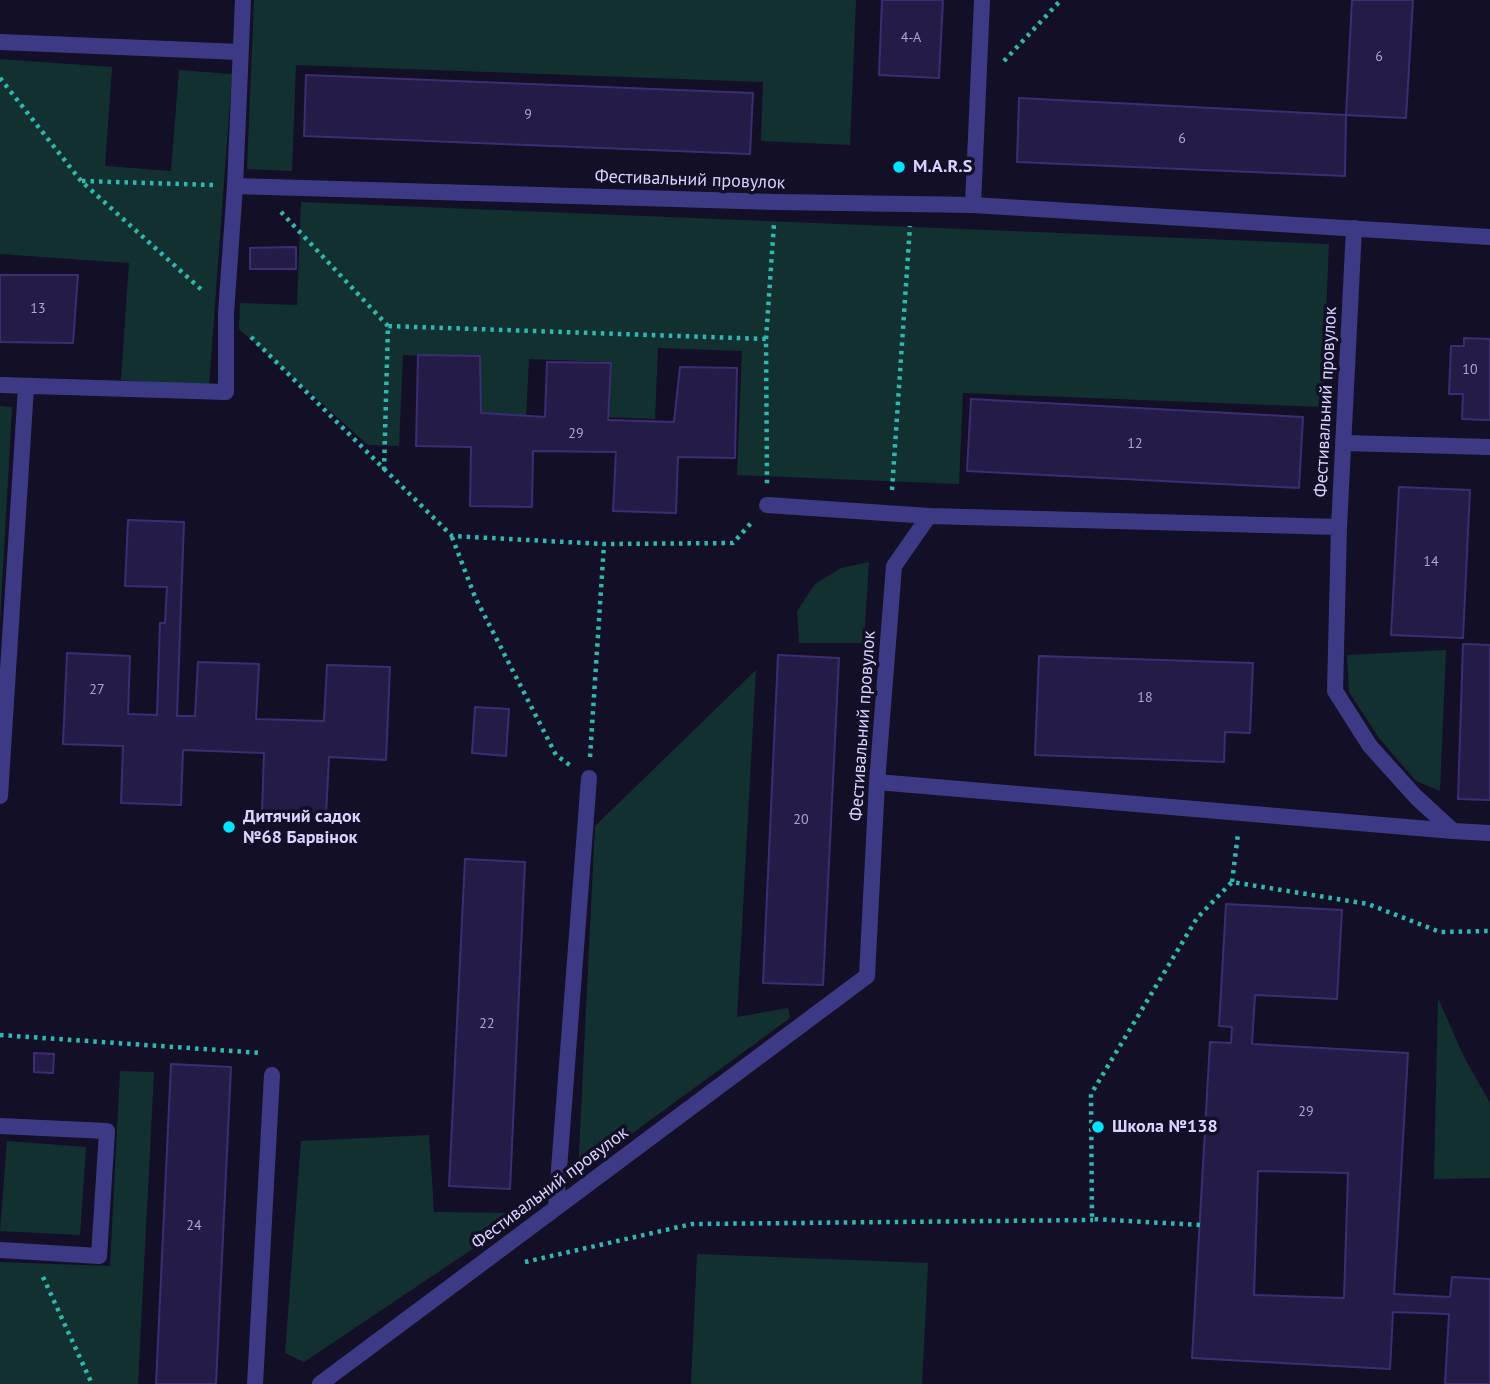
<!DOCTYPE html>
<html>
<head>
<meta charset="utf-8">
<style>
	body { margin:0 }
	canvas { display:block; background:#130f26 }
</style>
</head>
<body>
<canvas width="1490" height="1384"></canvas>
<script>
const ctx = document.querySelector('canvas').getContext('2d');
ctx.lineJoin = 'round';
function fill(path, color) { ctx.fillStyle = color; ctx.fill(path, 'evenodd'); }
function stroke(path, color, width, dash) { ctx.strokeStyle = color; ctx.lineWidth = width; ctx.lineCap = dash ? 'butt' : 'round'; ctx.setLineDash(dash || []); ctx.stroke(path); }
function drawText(font, color, halo, rows, align = 'center') {
  ctx.font = font + ' "PT Sans",sans-serif'; ctx.lineWidth = 7; ctx.setLineDash([]); ctx.textBaseline = 'middle'; ctx.strokeStyle = halo; ctx.fillStyle = color; for (const [text, x, y, turn = 0] of rows) {
    ctx.save(); ctx.translate(x, y); ctx.rotate((+turn || 0) * Math.PI / 180); ctx.textAlign = isNaN(turn) ? turn : align; if (halo) ctx.strokeText(text, 0, 0); ctx.fillText(text, 0, 0); ctx.restore();
  }
}
const green = new Path2D(`
	M254,0H856L850,145L761,141L763,82L296,65L292,171L247,169Z
	M0,59L112,67L105,166L171,171L179,70L232,74L209,386L121,380L129,263L0,254Z
	M301,202L1329,244L1322,407L963,393L959,484L737,475L742,351L658,348L655,419L606,417L608,362L529,359L526,419L478,417L480,358L403,355L399,446L368,445L239,329L240,303L297,305Z
	M0,406L12,407L0,622Z
	M869,562L864,643H799L797,611L815,584L841,568Z
	M1446,650L1440,790V791L1416,781L1379,738L1349,692L1347,655Z
	M756,670L737,1017L788,1008L790,1018L578,1173L595,826Z
	M1438,998L1464,1057L1490,1103V1178L1434,1179Z
	M120,1071L154,1072L138,1384H0V1262L110,1266Z
	M429,1135L434,1212L506,1213L504,1228L304,1362L285,1353L301,1141Z
	M7,1141L86,1147L80,1235L0,1231Z
	M697,1254L928,1263L922,1384H691Z`);
const building = new Path2D(`
	M882,0H943L939,78L879,75Z
	M1352,0H1413L1406,118L1346,115Z
	M306,75L753,93L750,154L304,136Z
	M1019,98L1346,115L1345,176L1017,162Z
	M296,247V269H250V248Z
	M0,275H78L73,343L0,342Z
	M1464,338L1490,339V420L1462,419L1463,394H1449L1451,346H1464Z
	M418,355L480,356L481,413L545,417L547,362L611,363L608,420L674,422L680,367L737,368L735,458L678,457L676,513L613,511L616,452L533,451L532,507L470,506L471,447L416,446Z
	M971,399L1303,417L1299,488L967,471Z
	M1399,487L1470,490L1463,638L1391,635Z
	M128,520L184,522L177,716H195L198,662L259,664L256,719L324,721L327,665L390,667L386,760L329,757L326,815L262,812L264,753L183,750L181,805L121,803L123,746L63,744L67,653L130,656L128,714L157,715L160,623H165L167,587L125,586Z
	M1463,644L1490,645V800L1458,799Z
	M778,655L839,658L823,985L763,983Z
	M1039,656L1253,663L1250,733L1225,732L1224,762L1035,755Z
	M475,707L509,709L506,756L472,753Z
	M465,859L525,862L510,1189L449,1186Z
	M1226,904L1342,910L1337,999L1255,995L1252,1044L1408,1053L1394,1294L1450,1297L1452,1277L1490,1279V1384H1445L1449,1314L1393,1312L1390,1369L1192,1358L1210,1042L1231,1043L1232,1027L1219,1026ZM1258,1171L1348,1173L1344,1298L1254,1295Z
	M34,1053L54,1054L53,1073L34,1072Z
	M171,1064L231,1067L216,1384H156Z`);
const path = new Path2D(`
	M1004,61L1061,0
	M0,78L81,181L204,292
	M82,181L213,185
	M281,212L388,326
	M251,337L452,536L604,544L733,543L752,522
	M766,339L774,224
	M384,470L388,326L766,339L767,484
	M892,490L910,226
	M452,537L475,597L556,755L571,766
	M590,757L604,544
	M1232,882L1238,834
	M0,1035L262,1053
	M1200,1225L1092,1219L1091,1094L1197,918L1232,882L1368,904L1440,932L1490,931
	M525,1262L692,1224L1093,1220
	M43,1277L92,1384`);
const service = new Path2D(`
	M0,42L240,52
	M235,186L776,202L973,205L1490,237
	M973,205L982,0
	M0,385L226,392V313L235,186L243,0
	M1343,443L1490,447
	M767,505L929,516L1339,527L1354,228
	M1339,527L1335,691L1370,746L1416,797L1453,831L1490,833
	M877,782L1453,831
	M0,796L26,387
	M0,1126L107,1131L99,1256L0,1250
	M556,1208L589,778
	M255,1384L272,1075
	M320,1384L867,976L877,782L894,566L929,516`);
const markers = [
	[899,167,7,"#00e5ff"],
	[229,827,7,"#00e5ff"],
	[1098,1127,7,"#00e5ff"]
];
const numberNames = [
	["4-А",911,38],
	["6",1379,57],
	["9",528,115],
	["6",1182,139],
	["13",38,309],
	["10",1470,370],
	["29",576,434],
	["12",1135,444],
	["14",1431,562],
	["27",97,690],
	["18",1145,698],
	["20",801,820],
	["22",487,1024],
	["29",1306,1112],
	["24",194,1226]
];
const poiNames = [
	["M.A.R.S",913,167],
	["Дитячий садок",243,817],
	["№68 Барвінок",243,838],
	["Школа №138",1112,1127]
];
const streetNames = [
	["Фестивальний провулок",690,180,2],
	["Фестивальний провулок",1326,402,-87],
	["Фестивальний провулок",863,726,-86],
	["Фестивальний провулок",550,1188,-37]
];
fill(green, '#12302f');
fill(building, '#241b47');
stroke(building, '#3b2d73', 2);
stroke(path, '#2fb8b0', 4.5, [3.5, 5]);
stroke(service, '#3d3a85', 16);
for (const [x, y, r, color] of markers) { const dot = new Path2D(); dot.arc(x, y, r, 0, 2 * Math.PI); ctx.fillStyle = color; ctx.fill(dot); stroke(dot, '#130f26', 2.5); }
drawText('14px', '#aca6d1', null, numberNames);
drawText('bold 18px', '#d9d4ff', '#130f26', poiNames, 'left');
drawText('18px', '#d9d4ff', '#130f26', streetNames);
</script>
</body>
</html>
